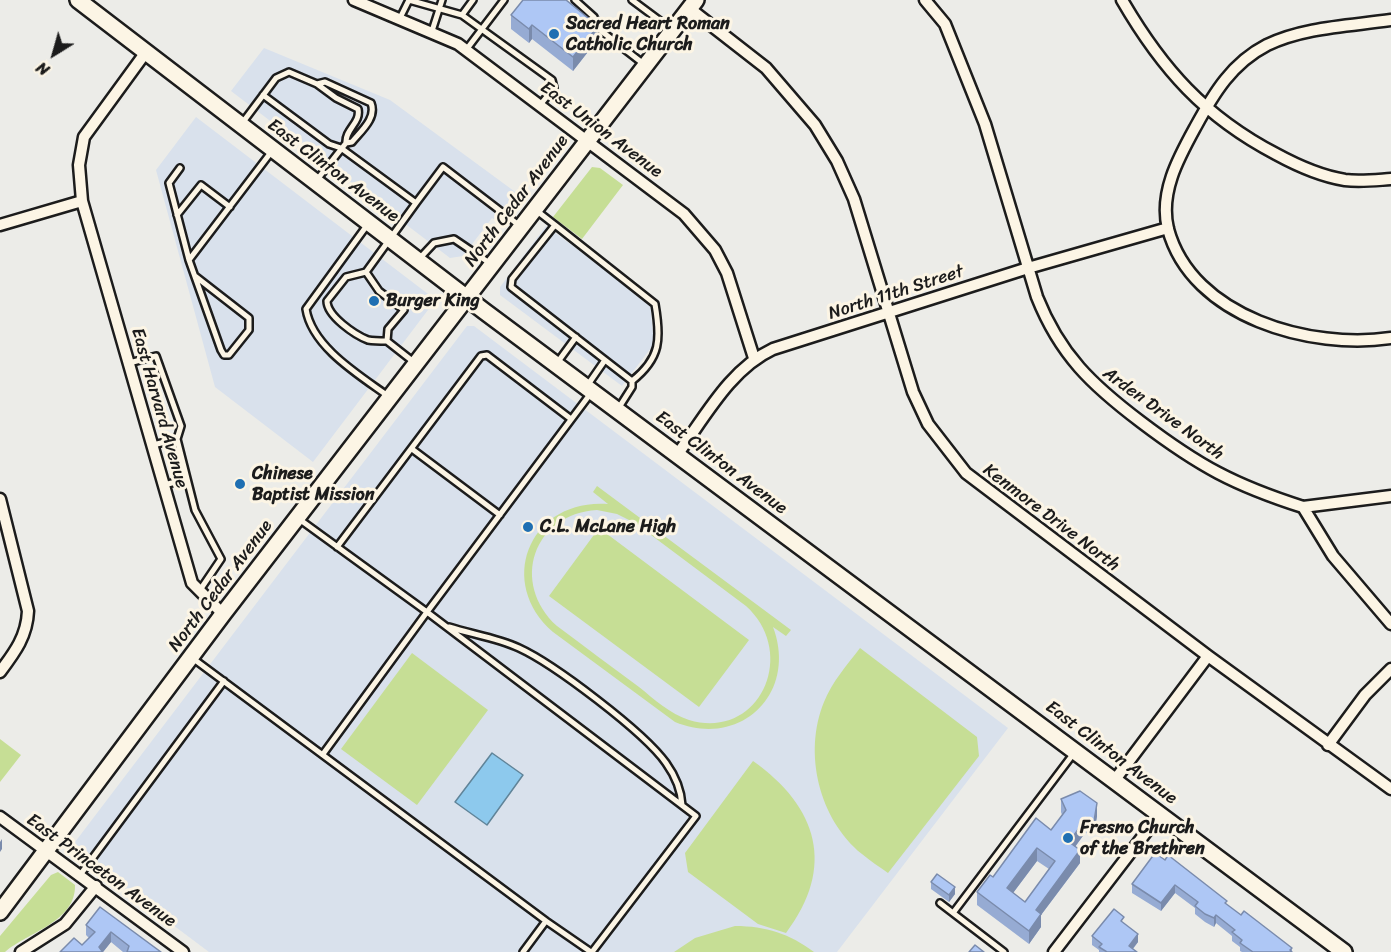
<!DOCTYPE html>
<html>
<head>
<meta charset="utf-8">
<style>
	body { margin:0 }
	#map { position:relative; width:1391px; height:952px; overflow:hidden; background:#ecece8; font-family:Sriracha,sans-serif }
	canvas { display:block }
	.north { position:absolute; left:24px; top:24px; width:60px; height:60px; -webkit-text-stroke:4px #fcf5e5; paint-order:stroke; rotate:217deg; font-size:16px; font-weight:700; line-height:24px; text-align:center; color:#1c1c1c }
	.north::after { content:''; display:block; margin:auto; width:21px; height:27px; background:#1c1c1c; clip-path:polygon(50% 0,100% 100%,50% 72%,0 100%) }
</style>
</head>
<body>
<div id="map">
<canvas width="1391" height="952"></canvas>
<div class="north">N</div>
</div>
<script>
const ctx = document.querySelector('canvas').getContext('2d');
ctx.lineJoin = 'round';
function fill(path, color) { ctx.fillStyle = color; ctx.fill(path, 'evenodd'); }
function stroke(path, color, width, dash) { ctx.strokeStyle = color; ctx.lineWidth = width; ctx.lineCap = dash ? 'butt' : 'round'; ctx.setLineDash(dash || []); ctx.stroke(path); }
function drawText(font, color, halo, rows, align = 'center') {
  ctx.font = font + ' Sriracha,sans-serif'; ctx.lineWidth = 6; ctx.setLineDash([]); ctx.textBaseline = 'middle'; ctx.strokeStyle = halo; ctx.fillStyle = color; for (const [text, x, y, turn = 0] of rows) {
    ctx.save(); ctx.translate(x, y); ctx.rotate((+turn || 0) * Math.PI / 180); ctx.textAlign = isNaN(turn) ? turn : align; if (halo) ctx.strokeText(text, 0, 0); ctx.fillText(text, 0, 0); ctx.restore();
  }
}
const built = new Path2D(`
	M264,48L390,100L518,194L497,221L492,218L463,256L450,258L231,91Z
	M196,117L432,297L431,306L313,462L215,387L156,170Z
	M546,226L650,303L654,344L622,386L500,295V287Z
	M467,326H474L1008,728L837,952H209L73,850L72,846Z`);
const green = new Path2D(`
	M592,167L600,168L623,185L582,239L553,217Z
	M597,486L791,630L786,636L773,627C798,693 741,749 675,722L553,632C495,581 531,498 608,504L593,492ZM597,510L617,514L635,523L746,606C799,654 759,741 689,720C670,714 654,699 639,687C612,667 585,647 557,626C510,583 533,514 597,510Z
	M599,528L749,640L699,707L549,596Z
	M860,648L977,737L979,756L888,873C880,867 870,861 862,854C819,819 803,753 824,702C832,682 847,665 860,648Z
	M412,653L488,710L417,805L341,749Z
	M0,739L21,755L0,782Z
	M753,761C818,807 836,867 786,933L758,924L688,872L685,853Z
	M58,872L75,885C76,922 28,932 5,952H0V936L51,875Z
	M735,926C766,926 790,934 814,952H674L695,938Z`);
const water = new Path2D(`
	M492,753L523,775L487,825L455,802Z`);
const lane = new Path2D(`
	M409,0L462,15L552,80L554,88L540,105
	M575,0L594,17L600,30L645,65
	M632,0L671,29
	M462,15L473,0
	M400,18L409,0
	M432,31L442,0
	M466,50L504,0
	M317,84L325,82L371,103C377,118 361,131 352,142L346,143
	M263,95L329,144L341,148L416,203L366,272L379,291L404,310L388,329L387,341L415,363
	M243,122L276,78L289,72L317,84L336,98L358,109C361,123 345,129 346,143L316,181
	M180,168L169,183L189,260
	M416,203L443,167L520,226
	M537,211L555,225L512,279L511,287L632,381V387L618,409
	M177,215L201,185L230,207
	M368,224L306,309C312,347 359,375 388,396
	M555,225L655,304C661,339 661,358 632,381
	M420,258L434,243L454,239L491,264
	M366,272L346,277L327,301C327,316 355,335 368,340C374,341 381,341 387,341
	M195,276L249,318V330L229,355H224L221,350L189,260L272,151
	M129,363L156,356L181,426L177,439L195,510L221,559L200,590
	M557,363L576,337
	M587,386L605,360
	M153,445L177,439
	M412,449L500,515
	M164,485L187,479
	M299,519L427,612L591,393
	M337,547L481,356L487,355L571,419
	M449,627C471,634 498,638 519,648C554,664 644,732 666,763C676,777 681,789 682,805
	M191,657L546,921L523,952
	M323,754L427,612L696,816L592,952
	M80,875L224,681
	M940,903L1004,952
	M953,913L1074,753
	M546,921L591,952`);
const street = new Path2D(`
	M354,0L458,44L684,214L715,250L727,273L754,358
	M925,0L945,24L985,124L1037,297C1060,355 1092,385 1141,422C1199,466 1234,485 1303,507L1333,556L1391,624
	M1122,0C1162,69 1205,117 1276,154C1298,166 1320,176 1345,180C1360,182 1376,180 1391,179
	M689,8L766,68L815,125L837,161L854,199L913,392L928,424L966,473L1208,656L1391,789
	M1391,20C1350,26 1304,27 1267,45C1232,63 1214,93 1196,126C1179,157 1159,192 1168,229C1192,318 1312,350 1391,338
	M82,201L192,583L223,614
	M0,225L82,201L79,165L84,137L146,52
	M677,455C705,417 730,369 773,349L1028,268L1168,228
	M0,499L28,611C27,636 15,652 0,672
	M1303,507L1391,496
	M1328,745L1365,695L1391,669
	M1114,781L1208,656
	M0,817L183,952
	M21,952L65,924L96,886
	M1054,952L1160,814`);
const secondary = new Path2D(`
	M78,0L484,311L1344,952
	M0,912L223,614L696,0`);
const wall = new Path2D(`
	M511,15L598,39L573,71L532,39L529,43L511,29Z
	M1061,799L1097,816L1094,834L1085,833L1075,847L1080,863L1041,915V927L1029,944L977,905V892L1051,830L1062,815L1061,812ZM1037,861L1049,869L1025,902L1013,893Z
	M1155,853L1241,915L1292,948V952H1242L1240,951V947L1232,941V936L1216,923L1214,927L1205,922L1195,914V908L1175,893L1161,911L1132,893V884Z
	M931,882L955,894L949,902L931,889Z
	M100,907L161,952H123L111,942L103,952H60L82,945L89,938L86,935V925Z
	M1124,923L1138,942L1133,949L1137,952H1099V950L1092,945V936Z`);
const shadedWall = new Path2D(`
	M532,25V39L529,43V29Z
	M598,26V39L573,71V57Z
	M1097,803V816L1094,834V821Z
	M1085,820V833L1069,855V842Z
	M2,839V849L0,852V842Z
	M1037,848V861L1007,901V888Z
	M1080,850V863L1041,915V927L1029,944V931L1036,910Z
	M1175,885V893L1161,911V903Z
	M955,887V894L949,902V895Z
	M1216,915V923L1214,927V918Z
	M111,932V942L103,952H99V947Z
	M1138,934V942L1130,952L1129,946Z`);
const building = new Path2D(`
	M523,0H566L598,26L573,57L532,25L529,29L511,15Z
	M1080,791L1097,803L1094,821L1085,820L1069,842L1080,850L1036,910L1041,914L1029,931L977,892L990,875L993,877L1036,818L1051,830L1066,810L1061,799ZM1037,848L1055,861L1025,902L1007,888Z
	M1155,853L1165,860L1168,855L1227,901L1225,903L1241,915L1244,911L1292,948L1290,950L1292,952H1253L1240,943L1242,940L1232,932L1235,930L1216,915L1214,918L1205,914L1195,906L1198,902L1175,885L1161,903L1132,884Z
	M937,874L955,887L949,895L931,882Z
	M100,907L161,952H127L129,946L111,932L99,947L102,951L101,952H60L74,938L82,945L95,932L86,925Z
	M1114,909L1124,917L1121,921L1138,934L1129,946L1137,952H1107L1099,947L1102,944L1092,936Z
	M975,945L984,952H969Z`);
const markers = [
	[554,34,6,"#1f6fb2"],
	[374,301,6,"#1f6fb2"],
	[240,484,6,"#1f6fb2"],
	[528,527,6,"#1f6fb2"],
	[1068,838,6,"#1f6fb2"]
];
const poiNames = [
	["Sacred Heart Roman",566,24],
	["Catholic Church",566,45],
	["Burger King",386,301],
	["Chinese",252,474],
	["Baptist Mission",252,495],
	["C.L. McLane High",540,527],
	["Fresno Church",1080,828],
	["of the Brethren",1080,849]
];
const streetNames = [
	["East Union Avenue",601,130,37],
	["East Clinton Avenue",333,171,37],
	["North Cedar Avenue",517,201,-53],
	["North 11th Street",896,293,-18],
	["East Harvard Avenue",159,408,74],
	["Arden Drive North",1163,414,36],
	["East Clinton Avenue",721,463,37],
	["Kenmore Drive North",1051,518,37],
	["North Cedar Avenue",221,586,-53],
	["East Clinton Avenue",1111,753,37],
	["East Princeton Avenue",101,871,36]
];
fill(built, '#d9e1ec');
fill(green, '#c6de95');
fill(water, '#8dc9ed');
stroke(water, '#608499', 1.5);
stroke(lane, '#1c1c1c', 10);
stroke(street, '#1c1c1c', 15);
stroke(secondary, '#1c1c1c', 20);
stroke(lane, '#fcf5e5', 5);
stroke(street, '#fcf5e5', 10);
stroke(secondary, '#fcf5e5', 15);
fill(wall, '#96abd3');
fill(shadedWall, '#7a8bac');
fill(building, '#aec7f5');
stroke(building, '#7a8bac', 1.5);
for (const [x, y, r, color] of markers) { const dot = new Path2D(); dot.arc(x, y, r, 0, 2 * Math.PI); ctx.fillStyle = color; ctx.fill(dot); stroke(dot, '#fcf5e5', 2); }
drawText('bold 18px', '#1c1c1c', '#fcf5e5', poiNames, 'left');
drawText('18px', '#1c1c1c', '#fcf5e5', streetNames);
</script>
</body>
</html>
